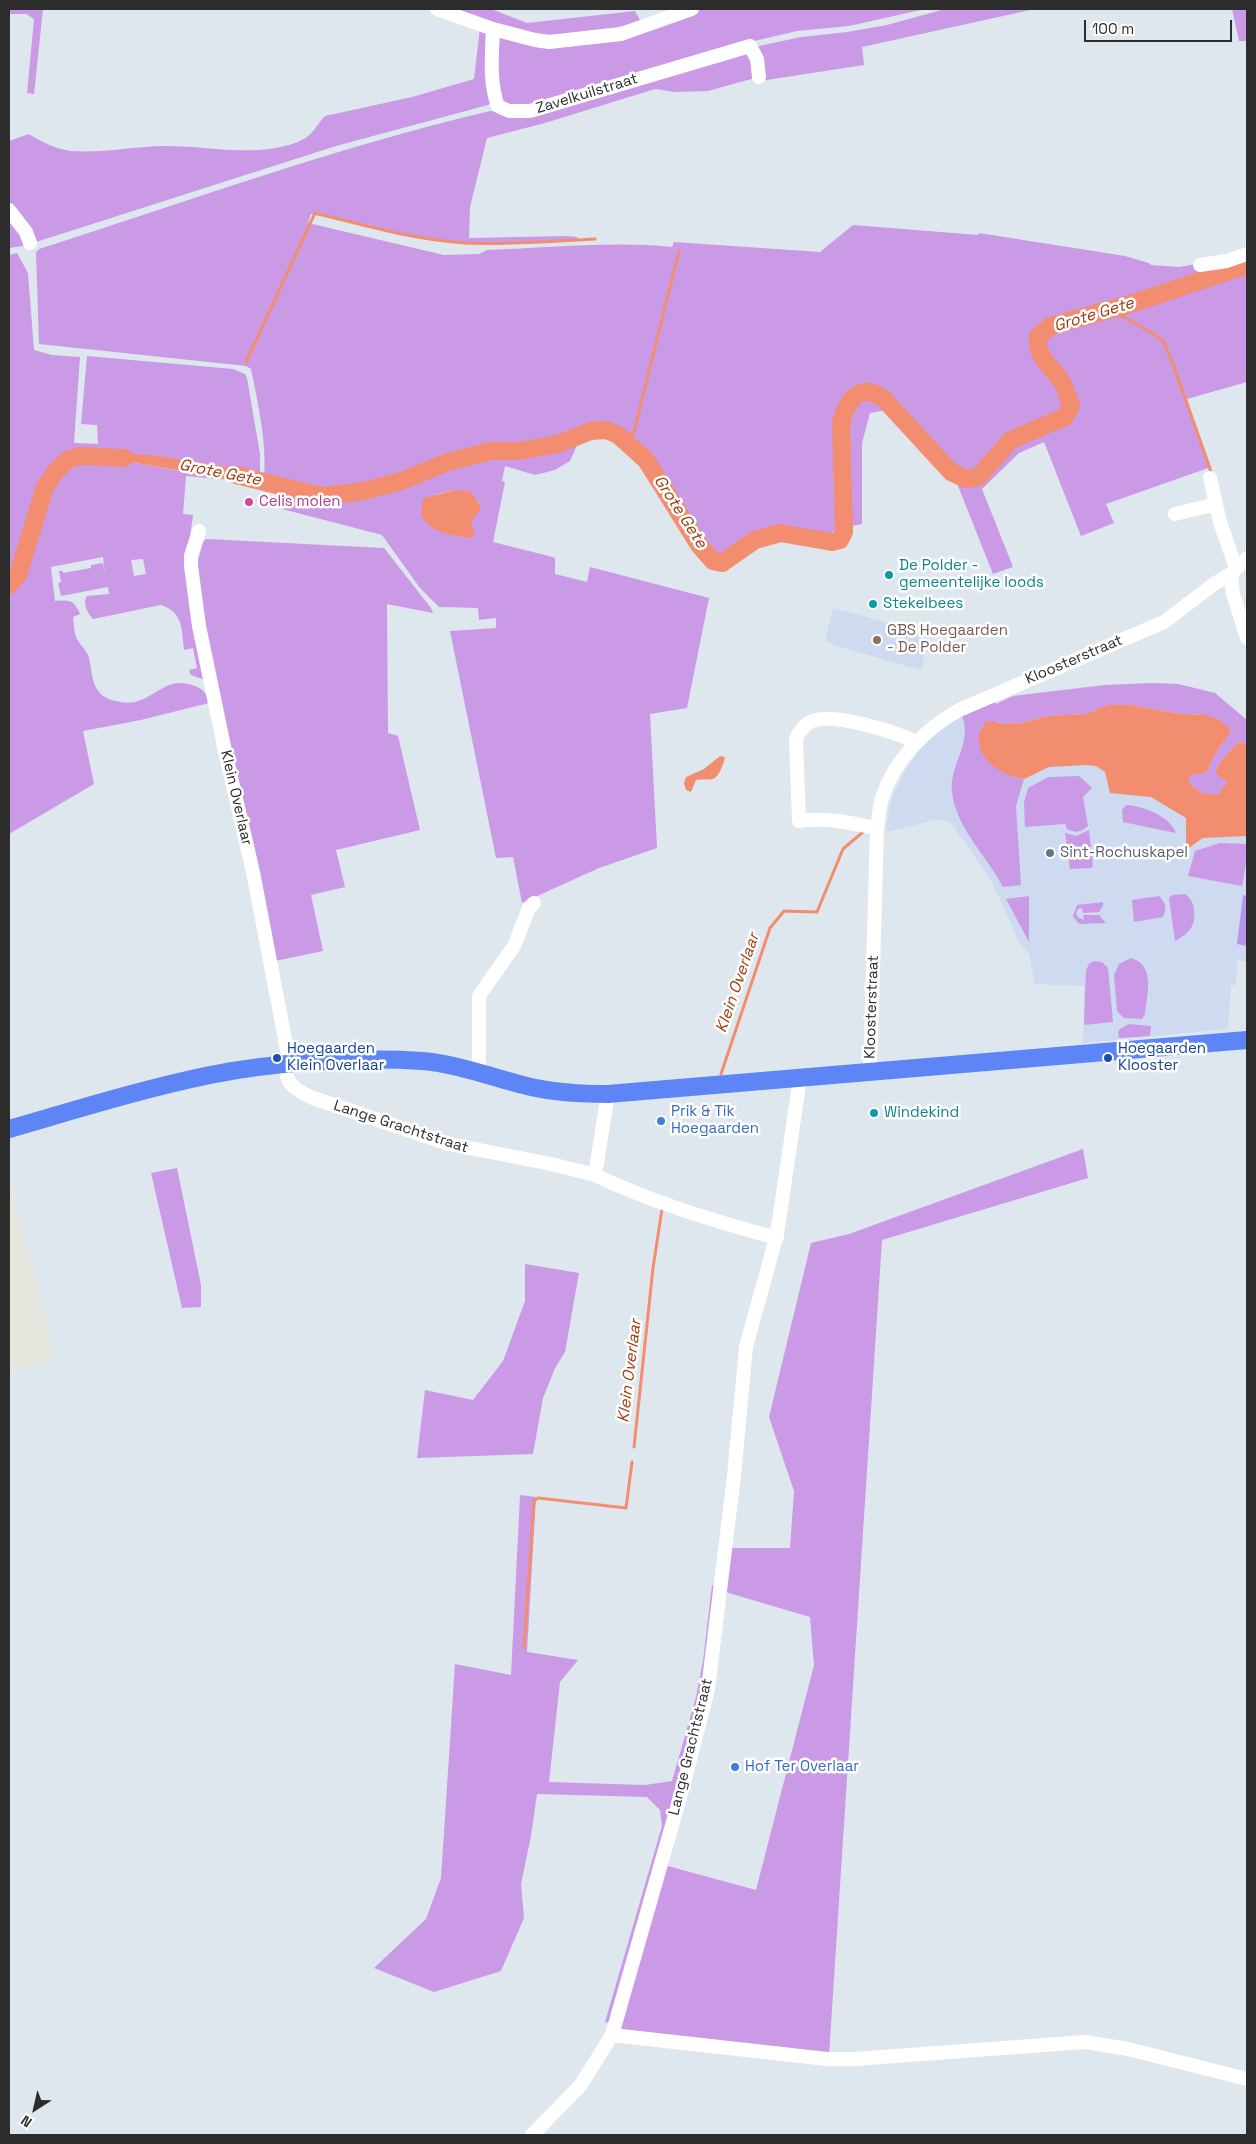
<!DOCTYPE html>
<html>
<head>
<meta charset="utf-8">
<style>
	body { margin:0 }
	#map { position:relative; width:1256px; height:2144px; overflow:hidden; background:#dee6ee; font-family:"Space Grotesk",sans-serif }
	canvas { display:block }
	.frame { position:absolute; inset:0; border:10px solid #2c2c2c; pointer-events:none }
	.north { position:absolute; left:10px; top:2084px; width:50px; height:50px; -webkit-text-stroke:4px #fff; paint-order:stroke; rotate:215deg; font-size:14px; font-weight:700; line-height:20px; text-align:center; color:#2c2c2c }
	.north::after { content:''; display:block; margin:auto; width:18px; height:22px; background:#2c2c2c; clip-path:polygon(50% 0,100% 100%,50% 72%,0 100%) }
	.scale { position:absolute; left:1084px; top:20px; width:148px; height:22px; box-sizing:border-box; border:2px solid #2c2c2c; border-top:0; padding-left:6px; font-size:15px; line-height:18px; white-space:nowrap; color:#2c2c2c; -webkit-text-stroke:4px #fff; paint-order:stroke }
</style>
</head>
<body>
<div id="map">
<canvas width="1256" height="2144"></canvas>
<div class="frame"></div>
<div class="north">N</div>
<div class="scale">100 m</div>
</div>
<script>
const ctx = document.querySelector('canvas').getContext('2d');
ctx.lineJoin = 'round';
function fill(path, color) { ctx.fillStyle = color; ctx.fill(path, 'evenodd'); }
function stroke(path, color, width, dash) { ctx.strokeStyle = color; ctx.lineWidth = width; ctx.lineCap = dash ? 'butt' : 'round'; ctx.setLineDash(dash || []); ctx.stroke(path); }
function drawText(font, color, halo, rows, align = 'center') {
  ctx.font = font + ' "Space Grotesk",sans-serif'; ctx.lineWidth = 5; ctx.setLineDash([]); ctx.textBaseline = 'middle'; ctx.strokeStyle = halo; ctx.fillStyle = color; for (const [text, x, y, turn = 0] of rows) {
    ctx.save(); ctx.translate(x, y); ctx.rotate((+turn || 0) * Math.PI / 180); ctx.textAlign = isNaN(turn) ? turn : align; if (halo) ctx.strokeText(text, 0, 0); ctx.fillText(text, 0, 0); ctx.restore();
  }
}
const industrial = new Path2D(`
	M9,1179L47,1322L52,1361L9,1370Z`);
const education = new Path2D(`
	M833,608L930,634L921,670L833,645L834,643L825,641Z
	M1152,683L1178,684L1215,693L1247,720V962L1237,960L1236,985H1231L1228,1029L1083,1043L1084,986L1035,984L1029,954L1019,941L991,880L954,827L948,821L938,819L887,832V821L892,797L905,771L920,749L941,730L959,717L995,702L996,704L1013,696L1105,685Z`);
const green = new Path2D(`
	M9,9H43L34,94L27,93L34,19L26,14H9Z
	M447,9H491L527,23L635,11L642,24L539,38Z
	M700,9H925L849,26L797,31L750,42L513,109L498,97L497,40L500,37L541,44Z
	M945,9H1035L862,47L864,65L760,81L756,49L759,46L801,37L847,32L887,25Z
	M1232,9H1247V41H1239Z
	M480,28L488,30L491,102L488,105L336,146L36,242L9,205V141L29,134C41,142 56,149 71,151C102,153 132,147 162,146C206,145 252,158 295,143C314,136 313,129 325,116L412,97L474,79Z
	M748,51L755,78L708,91L675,92L655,89L545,123L487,138L470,207L469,238L567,236L577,237L579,240L492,245L462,244L398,234L311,214L308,223L444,255L479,254L487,250C549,248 611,241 672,247L674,242L820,252L853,225L978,235L979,233L1125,256L1149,263L1151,265L1179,267L1196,264L1199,276L1142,298L1058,319L1038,332L1033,342V349C1042,365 1079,401 1059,417C1042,423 1023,427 1008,437C985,453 980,491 948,463L891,394C864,377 845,391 837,419L839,527L830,534L777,527L756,535L717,557C706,542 695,527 684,511C667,484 646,440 615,427C592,418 559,441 538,445C517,448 495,444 474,449C421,462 370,500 313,490C299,487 284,481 269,477L264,478C267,442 258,404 251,369L246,366L39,344L36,252L39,249C189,201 337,147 490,111L498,112Z
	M9,213L25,243L23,246L9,248Z
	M17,253L28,273L34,350L52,355L80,357L74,443L98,444L97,425L81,424L87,356L233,369L245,374L247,378L260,454V478L248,475L245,470C203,463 161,457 119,453C105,451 86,448 73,452C57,457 44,478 38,492L14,576L9,581V255Z
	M1247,271V382L1187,399L1211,467L1106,504L1114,523L1081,536L1044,442L1019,453L982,489L1013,567L993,574L958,486V481L971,483L980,482L1008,448L1068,421L1076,409L1068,382L1041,348L1043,341L1050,334Z
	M864,398L877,400L888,410L870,413L862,443V524L851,526L848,430L850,415L855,401Z
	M579,441L570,461L555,470L535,475L505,466L502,481L505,482L493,542L549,556L555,558V574L587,582L590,567L709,598L687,708L650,714L657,848L599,868L522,903L513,857L496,858L450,631L496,628V618L479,620L478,608L439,607L420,588L382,535L282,509L290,497L310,502L333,504L404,488L485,457H532ZM455,490L477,500L480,505L473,517L469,538L437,530L429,525L434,495Z
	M81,460L130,462L228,480L186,476L183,514L193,515L188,552L205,680L191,675L189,670L197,668L193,648L184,650C181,629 184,613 161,605L93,619C88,614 82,603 87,596L109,594L108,587L61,596L58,583L61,582L59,571H63V573L91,568V565L103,563L105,575L103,557L51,567L55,601C70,600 74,600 80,614L73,617C74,623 74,634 77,639C80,645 85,649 88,655C92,667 91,683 99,692C103,697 110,700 116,701C151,711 161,672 195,686C203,689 208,695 209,703L141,720L83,731L94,784L9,834V589L20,581L23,576L51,483L70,463ZM143,559L146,574L134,576L131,560Z
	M206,539L384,548L431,608L433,613L387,604L388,733L398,736L420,830L336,850L345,887L311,895L323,951L275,961L221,719L196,567L203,542Z
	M1152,683L1178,684L1215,693L1247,720V743L1238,742L1220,762L1215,773L1227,782L1219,794H1203L1189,783V776L1207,772L1213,757L1231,731L1207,715L1182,714L1130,705H1108L1085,714L1047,716L1022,723L1008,724L998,722L1014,777L1024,779L1016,806L1021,885L1003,887C987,856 956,828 952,792C949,765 973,743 962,716L995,702L996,704L1013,696L1105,685Z
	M1079,776L1092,788L1083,797L1088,826C1080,833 1076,833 1067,829L1065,824L1025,827L1024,802L1028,788L1048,777Z
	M1126,805C1143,806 1170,816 1176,833L1123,822L1122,810Z
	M1089,830L1093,866L1091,868L1070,869L1065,833L1076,836Z
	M1220,843L1247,844V857L1242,886L1188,876L1195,851Z
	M1185,894C1195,900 1197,918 1191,928C1187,934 1181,938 1175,941L1169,898L1172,895Z
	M1029,896V942L1006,899Z
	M1159,896C1166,903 1167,908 1163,917L1134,922L1132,900Z
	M1103,902V906L1099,912L1083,913L1082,908L1078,909L1076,914L1079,918L1084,920L1083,915H1099L1106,923L1081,924L1078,923L1073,916L1077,905Z
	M1131,958C1156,966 1147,993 1145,1014L1142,1019L1124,1018L1117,1011L1114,975L1119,964Z
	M1094,961L1102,962L1108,968L1113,1022L1084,1025L1086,970L1089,964Z
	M1129,1024L1151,1026L1150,1036L1119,1038L1118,1032L1121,1028Z
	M1083,1149L1088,1178L882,1240L829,2055L622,2032L618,2029L664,1865L756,1890L814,1665L810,1617L722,1591L727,1548H790L794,1491L769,1417L811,1243L849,1234Z
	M177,1168L201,1285V1307L182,1308L151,1173Z
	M525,1264L579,1273L565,1352L555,1368L543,1398L533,1454L417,1458L425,1390L473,1400L503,1361L525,1301Z
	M520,1495L536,1497L527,1652L578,1660L560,1682L549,1782L645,1785L672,1781L696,1697L703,1661L712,1585L716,1588L702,1698L610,2023L605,2022L662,1826L660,1810L647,1797L537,1794L531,1836L521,1884L524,1918L501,1971L434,1992L374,1968L426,1919L441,1878L455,1664L511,1675Z`);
const pitch = new Path2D(`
	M1243,895L1247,896V946L1237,944Z`);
const water = new Path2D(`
	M99,451L159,456L245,470L244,472L248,475L260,478L259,485L130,462L102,460Z
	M269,477L314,490L310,502L271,491L265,492L266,488L263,486L264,478Z
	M455,490L470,491L480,505V511C470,519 471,525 475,536L471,538C449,535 411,530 424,498Z
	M1108,705H1130L1182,714L1207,715L1221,721L1231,731L1213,757L1207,772L1189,776V783L1203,794H1219L1227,782L1215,773L1220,762L1238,742L1247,743V836L1203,838L1186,850V818L1151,797L1110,793L1105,772L1096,766L1086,765L1049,767L1024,779C1003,776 977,761 979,736C980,731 984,725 986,721L1008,724L1022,723L1047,716L1085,714Z
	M720,756L725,757C724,763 719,777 713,779C708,780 701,779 696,780L691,792L686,790L684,783L686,777L704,769Z`);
const stream = new Path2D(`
	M1114,309L1120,315L1157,336L1163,341L1173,364L1211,472
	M246,362L315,213C364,225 414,240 465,243C508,245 552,241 595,239
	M627,443L634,432L679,251
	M721,1074L770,928L784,911L817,912L843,849L863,832
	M634,1447L653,1268L662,1209
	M524,1647L534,1501L538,1498L626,1508L632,1462`);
const river = new Path2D(`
	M236,475L321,496L359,492L399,482L448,462L491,451H518L558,444L591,431L606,430L618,435L646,460L699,545L713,561L722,563L755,540L780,533L832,542L840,540L844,532L841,423C847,400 859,382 883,398L951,472L966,479L978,477L1011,440L1065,417L1071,405C1068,398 1066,389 1062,382C1052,367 1035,356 1038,336L1051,326L1137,302L1247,265
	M9,585L18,575L45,487L56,471L67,460L80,456L124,458`);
const minor = new Path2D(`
	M437,9L493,29L535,40L549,42L621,34L692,9
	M493,29C492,54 489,83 498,106L509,111H530L750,46L757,59L759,77
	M9,210L26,232L30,243
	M1200,265L1227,261L1247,254
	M1210,478L1220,522L1236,568
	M1175,514L1216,504
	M199,531L191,556V566L199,626L225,751L253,872L288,1055C281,1080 292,1089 313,1098L449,1144L551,1164L595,1175
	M1231,574L1233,594L1247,638
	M877,828C850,823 826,817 799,821L796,739C799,732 803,726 810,722C830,711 896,732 916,742
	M870,1071L877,828C879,818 879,807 882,798C894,760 925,729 959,710L1164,622L1214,584L1231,574L1247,558
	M479,1073V996L514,946L529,908L534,903
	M608,1094L595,1175C651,1202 716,1222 777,1238
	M612,2035L827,2059H855L1085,2042L1128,2049L1247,2079
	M532,2135L580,2086L612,2035L683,1787L708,1689L734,1476L746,1347L777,1234L800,1078`);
const major = new Path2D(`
	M9,1129C75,1110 142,1089 210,1075C274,1062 357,1057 422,1061C461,1064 498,1080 536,1088C560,1093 583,1094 608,1094L1247,1040`);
const markers = [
	[249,502,5,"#d1479c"],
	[889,575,5,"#0f9aa8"],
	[873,604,5,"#0f9aa8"],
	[877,640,5,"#8d6e63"],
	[1050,853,5,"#6b7280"],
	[277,1058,5,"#1a4fb4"],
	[1108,1058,5,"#1a4fb4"],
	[874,1113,5,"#0f9aa8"],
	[661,1121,5,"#3f7fe0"],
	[735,1767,5,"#3f7fe0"]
];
const streetNames = [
	["Zavelkuilstraat",587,94,-17],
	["Kloosterstraat",1074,660,-23],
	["Klein Overlaar",236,798,77],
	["Kloosterstraat",872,1007,-88],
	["Lange Grachtstraat",401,1127,18],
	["Lange Grachtstraat",691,1747,-76]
];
const hotelNames = [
	["Celis molen",259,502]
];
const cultureNames = [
	["De Polder -",899,566],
	["gemeentelijke loods",899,583],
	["Stekelbees",883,604],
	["Windekind",884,1113]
];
const educationNames = [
	["GBS Hoegaarden",887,631],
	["- De Polder",887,648]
];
const worshipNames = [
	["Sint-Rochuskapel",1060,853]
];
const transitNames = [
	["Hoegaarden",287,1049],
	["Klein Overlaar",287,1066],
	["Hoegaarden",1118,1049],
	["Klooster",1118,1066]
];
const shopNames = [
	["Prik & Tik",671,1112],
	["Hoegaarden",671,1129],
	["Hof Ter Overlaar",745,1767]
];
const waterNames = [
	["Grote Gete",1094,315,-17],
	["Grote Gete",220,473,11],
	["Grote Gete",680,512,57],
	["Klein Overlaar",738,983,-71],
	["Klein Overlaar",630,1371,-83]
];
fill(industrial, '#e5e7df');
fill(education, '#cedaf0');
fill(green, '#ca9ae6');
fill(pitch, '#b895ed');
fill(water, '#f28e6f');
stroke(stream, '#f28e6f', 3);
stroke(river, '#f28e6f', 18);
stroke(minor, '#fff', 14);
stroke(major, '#5d85f5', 18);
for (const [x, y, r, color] of markers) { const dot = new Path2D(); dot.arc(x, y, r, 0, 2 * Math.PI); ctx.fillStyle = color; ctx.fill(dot); stroke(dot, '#fff', 2); }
drawText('15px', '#2c2c2c', '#fff', streetNames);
drawText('15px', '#b23c85', '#fff', hotelNames, 'left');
drawText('15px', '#0d838f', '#fff', cultureNames, 'left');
drawText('15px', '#785e54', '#fff', educationNames, 'left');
drawText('15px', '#5b616d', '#fff', worshipNames, 'left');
drawText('15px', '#164399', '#fff', transitNames, 'left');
drawText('15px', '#366cbe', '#fff', shopNames, 'left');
drawText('italic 16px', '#a33a0a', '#fff', waterNames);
</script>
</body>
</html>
